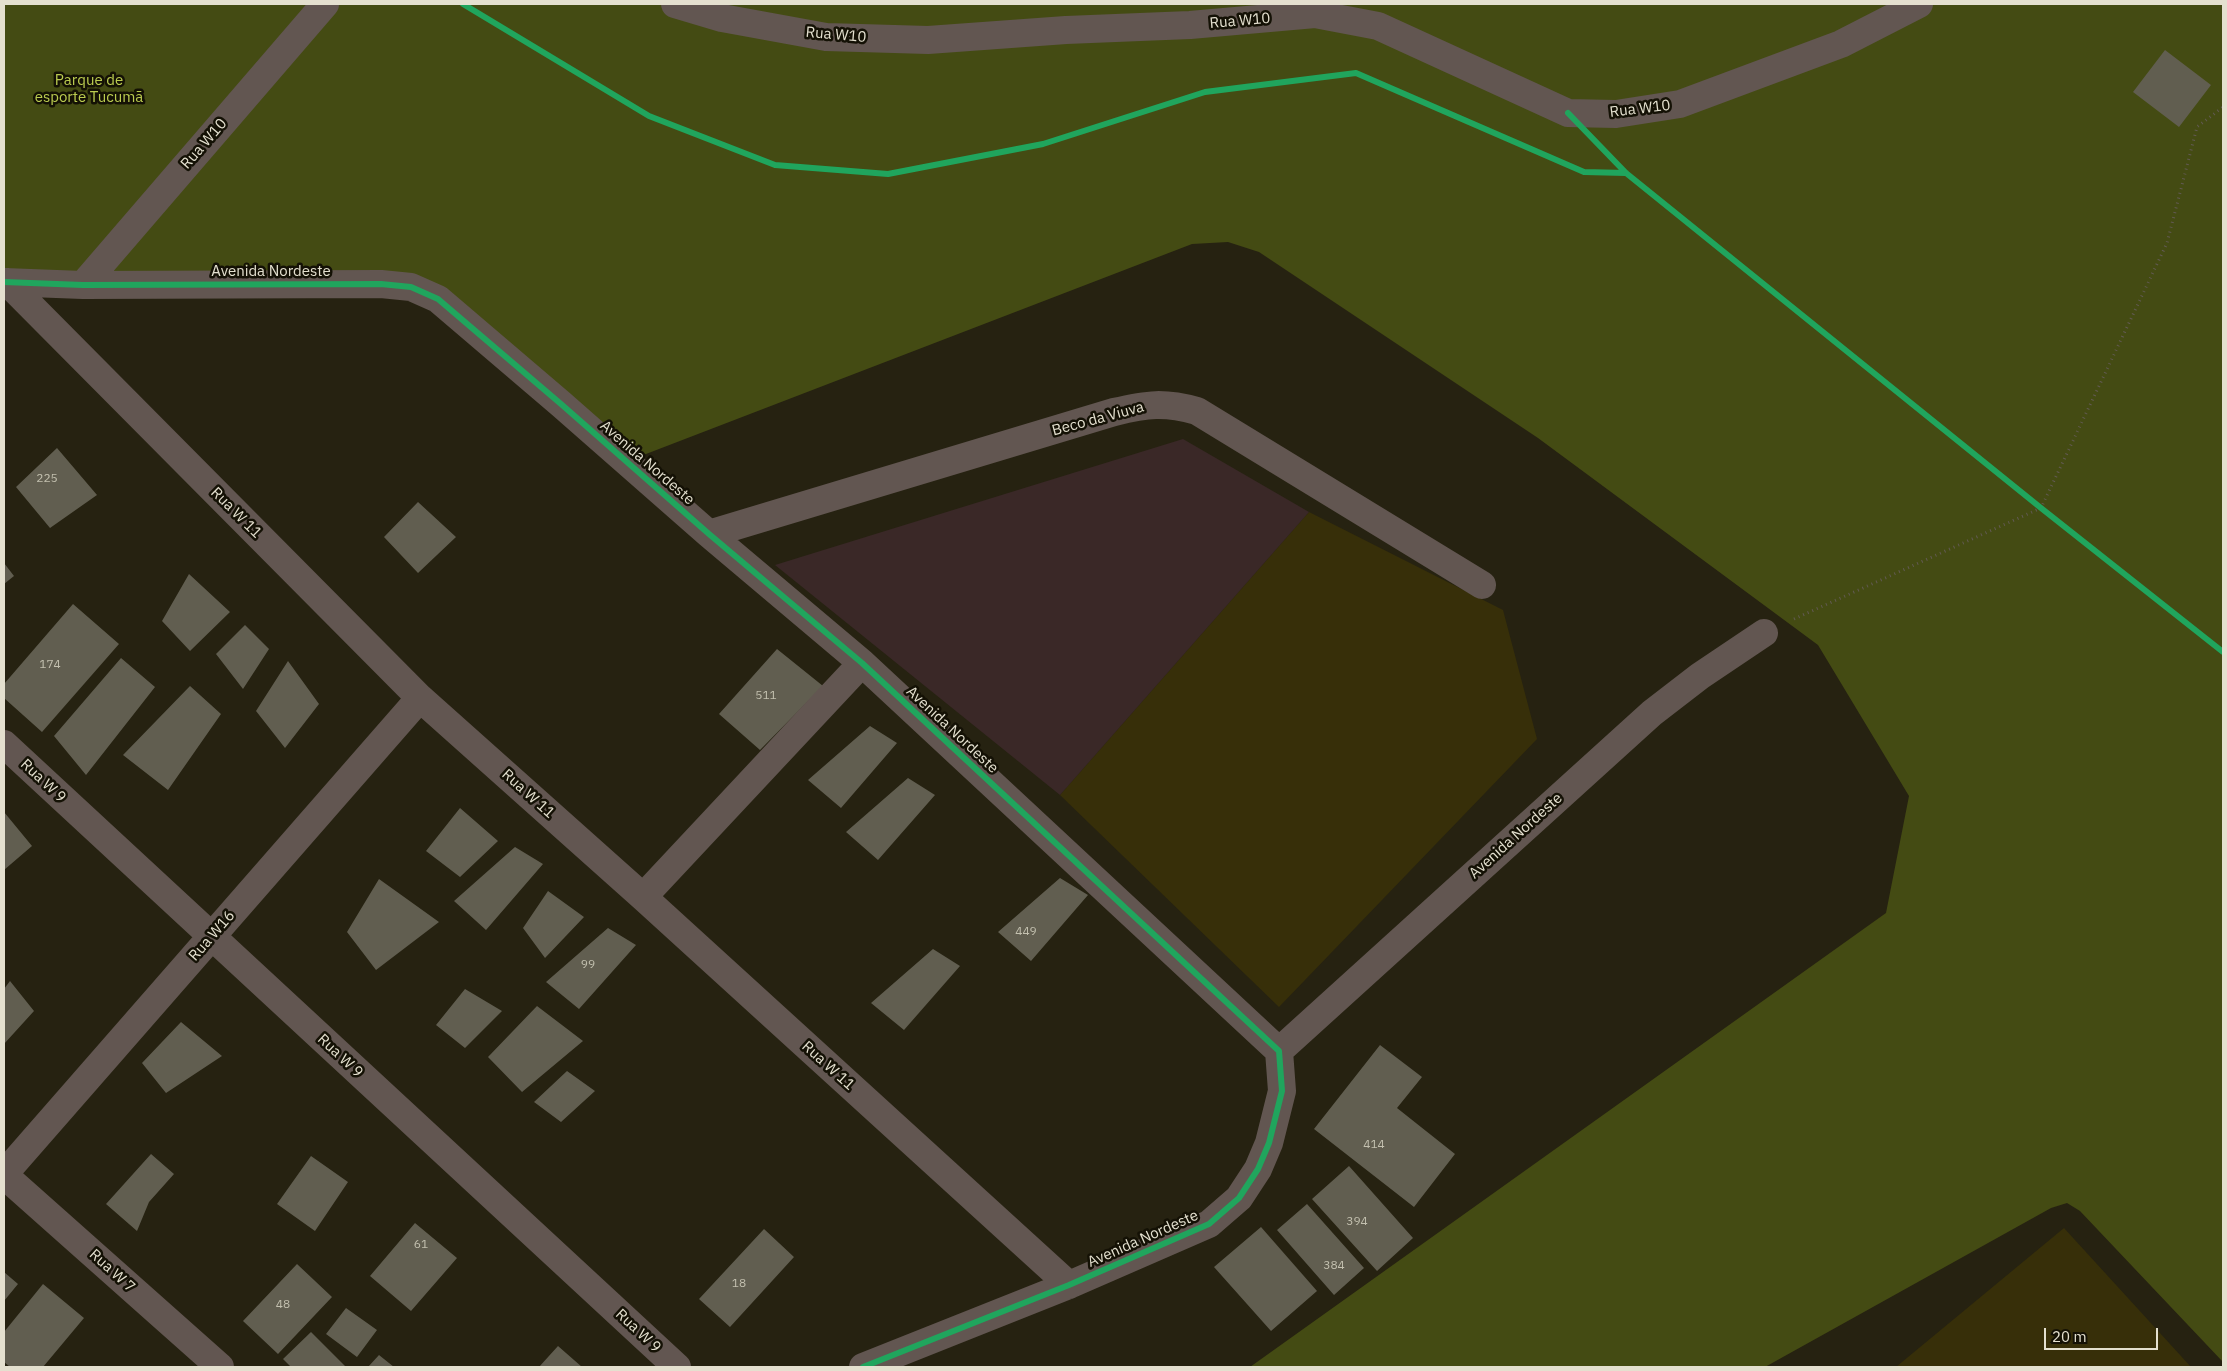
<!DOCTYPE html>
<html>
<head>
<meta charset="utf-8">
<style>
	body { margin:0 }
	#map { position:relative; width:2227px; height:1371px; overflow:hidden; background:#262211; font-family:"IBM Plex Sans",sans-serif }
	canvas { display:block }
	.frame { position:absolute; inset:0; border:5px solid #e4e0cf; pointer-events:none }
	.scale { position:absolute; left:2044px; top:1328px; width:114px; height:22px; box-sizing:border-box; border:2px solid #e4e0cf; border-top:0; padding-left:6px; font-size:15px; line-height:18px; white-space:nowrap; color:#e4e0cf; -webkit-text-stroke:4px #141105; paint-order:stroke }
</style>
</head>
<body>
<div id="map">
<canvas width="2227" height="1371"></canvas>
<div class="frame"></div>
<div class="scale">20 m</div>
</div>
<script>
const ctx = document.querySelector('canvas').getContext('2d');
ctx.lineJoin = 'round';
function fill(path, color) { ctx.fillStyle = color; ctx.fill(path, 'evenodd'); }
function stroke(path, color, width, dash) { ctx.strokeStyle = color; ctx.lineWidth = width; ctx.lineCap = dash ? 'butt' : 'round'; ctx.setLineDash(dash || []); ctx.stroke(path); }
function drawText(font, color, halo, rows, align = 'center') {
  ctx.font = font + ' "IBM Plex Sans",sans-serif'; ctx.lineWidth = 5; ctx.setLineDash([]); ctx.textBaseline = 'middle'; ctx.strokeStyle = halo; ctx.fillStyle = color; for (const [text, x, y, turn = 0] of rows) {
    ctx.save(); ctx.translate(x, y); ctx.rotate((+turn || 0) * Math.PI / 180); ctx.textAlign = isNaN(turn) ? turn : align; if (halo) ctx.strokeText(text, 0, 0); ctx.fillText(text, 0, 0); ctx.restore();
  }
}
const built = new Path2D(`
	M1309,512L1503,610L1537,739L1279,1007L1060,795Z
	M2064,1228L2191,1367H1896Z`);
const medical = new Path2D(`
	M1183,439L1309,512L1060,795L775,565Z`);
const green = new Path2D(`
	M4,4H2223V1362L2080,1211L2067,1203L2051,1208L1765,1367H1250L1886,913L1909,796L1818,645L1538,438L1259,252L1228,242L1192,244L646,454L616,453L411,287L4,282Z`);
const building = new Path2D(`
	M2165,50L2211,85L2179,127L2133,92Z
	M57,448L97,495L50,528L16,487Z
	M418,502L456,537L418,573L384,537Z
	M4,563L14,576L4,584Z
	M189,574L230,612L190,651L162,621Z
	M73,604L119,644L42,732L4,698V684Z
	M245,625L269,649L243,689L216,654Z
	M777,649L823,686L760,750L719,714Z
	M121,658L155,687L86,775L54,736Z
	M288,661L319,704L285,748L256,711Z
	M190,686L221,714L168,790L123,755Z
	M870,726L897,743L841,808L808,780Z
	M908,778L935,795L878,860L846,832Z
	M460,808L498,841L460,877L426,851Z
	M4,812L32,846L4,870Z
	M515,847L543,864L486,930L454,901Z
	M1060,878L1088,895L1031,961L998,932Z
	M379,879L439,922L376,970L347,932Z
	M548,891L584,917L545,958L523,928Z
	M608,928L636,945L579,1009L546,982Z
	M933,949L960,966L904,1030L871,1003Z
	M10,981L34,1011L4,1044V989Z
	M465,989L502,1011L465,1048L436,1025Z
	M537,1006L583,1041L522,1092L488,1057Z
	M181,1022L222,1056L166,1093L142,1063Z
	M1380,1045L1422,1077L1397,1108L1455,1154L1414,1207L1314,1129Z
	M567,1071L595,1091L561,1122L534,1102Z
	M151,1154L174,1174L149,1202L137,1231L106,1204Z
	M311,1156L348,1182L315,1231L277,1204Z
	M1349,1166L1413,1238L1377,1271L1312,1199Z
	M1307,1204L1364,1268L1334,1295L1277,1230Z
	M415,1223L457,1258L411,1311L370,1276Z
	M1261,1227L1317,1291L1271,1331L1214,1267Z
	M764,1229L794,1257L730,1327L699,1299Z
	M297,1264L332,1297L278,1354L243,1321Z
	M4,1272L18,1284L4,1301Z
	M43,1284L84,1318L43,1367H10L4,1362V1332Z
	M346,1308L377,1330L357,1357L326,1334Z
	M311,1332L346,1367H291L283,1359Z
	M558,1346L582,1367H539Z
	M379,1355L394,1367H368Z`);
const path = new Path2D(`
	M1794,619L2041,508L2167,243L2197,127L2223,107`);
const minor = new Path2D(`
	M675,4L722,18L826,37L928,40L1066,30L1190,25L1315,14L1378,26L1568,113L1616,114L1680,104L1841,44L1919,4
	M4,282L83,285L381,284L411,287L438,299L561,404L709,534L862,663L1279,1051L1282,1091L1269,1143L1258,1169L1239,1198L1209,1224L1069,1285L863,1367
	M7,282L420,698L643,897L1069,1285
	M83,285L325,4
	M709,534L1114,412C1148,404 1164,402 1197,411L1482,585
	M4,744L677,1367
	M643,897L862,663
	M1279,1051L1652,713L1700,676L1764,633
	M4,1174L420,698
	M4,1175L220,1367`);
const cycleway = new Path2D(`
	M463,4L649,116L775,165L888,174L1043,144L1205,92L1356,73L1584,172L1626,173
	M1568,113L1626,173L2041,508L2223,652
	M4,282L83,285L381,284L411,287L438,299L561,404L709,534L862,663L1279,1051L1282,1091L1269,1143L1258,1169L1239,1198L1209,1224L1069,1285L863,1367`);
const numberNames = [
	["225",47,479],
	["174",50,665],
	["511",766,696],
	["449",1026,932],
	["99",588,965],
	["414",1374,1145],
	["394",1357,1222],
	["61",421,1245],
	["384",1334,1266],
	["18",739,1284],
	["48",283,1305]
];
const streetNames = [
	["Rua W10",1240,21,-5],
	["Rua W10",836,35,5],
	["Rua W10",1640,109,-7],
	["Rua W10",204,144,-49],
	["Avenida Nordeste",271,272],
	["Beco da Viuva",1098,419,-15],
	["Avenida Nordeste",647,463,41],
	["Rua W 11",236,513,45],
	["Avenida Nordeste",952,730,43],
	["Rua W 9",43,781,43],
	["Rua W 11",528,794,42],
	["Avenida Nordeste",1516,836,-42],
	["Rua W16",212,936,-49],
	["Rua W 9",340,1056,43],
	["Rua W 11",828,1066,42],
	["Avenida Nordeste",1143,1239,-24],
	["Rua W 7",112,1271,42],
	["Rua W 9",638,1331,43]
];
const parkNames = [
	["Parque de",89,81],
	["esporte Tucumã",89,98]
];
fill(built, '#372f09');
fill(medical, '#3a2827');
fill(green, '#444b13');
fill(building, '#615e50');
stroke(path, '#625a52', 3, [1, 4]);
stroke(minor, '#625651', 28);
stroke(cycleway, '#20a55d', 6);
drawText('12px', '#c3c0af', null, numberNames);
drawText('15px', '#e4e0cf', '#141105', streetNames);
drawText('15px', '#bbcc50', '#141105', parkNames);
</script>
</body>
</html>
